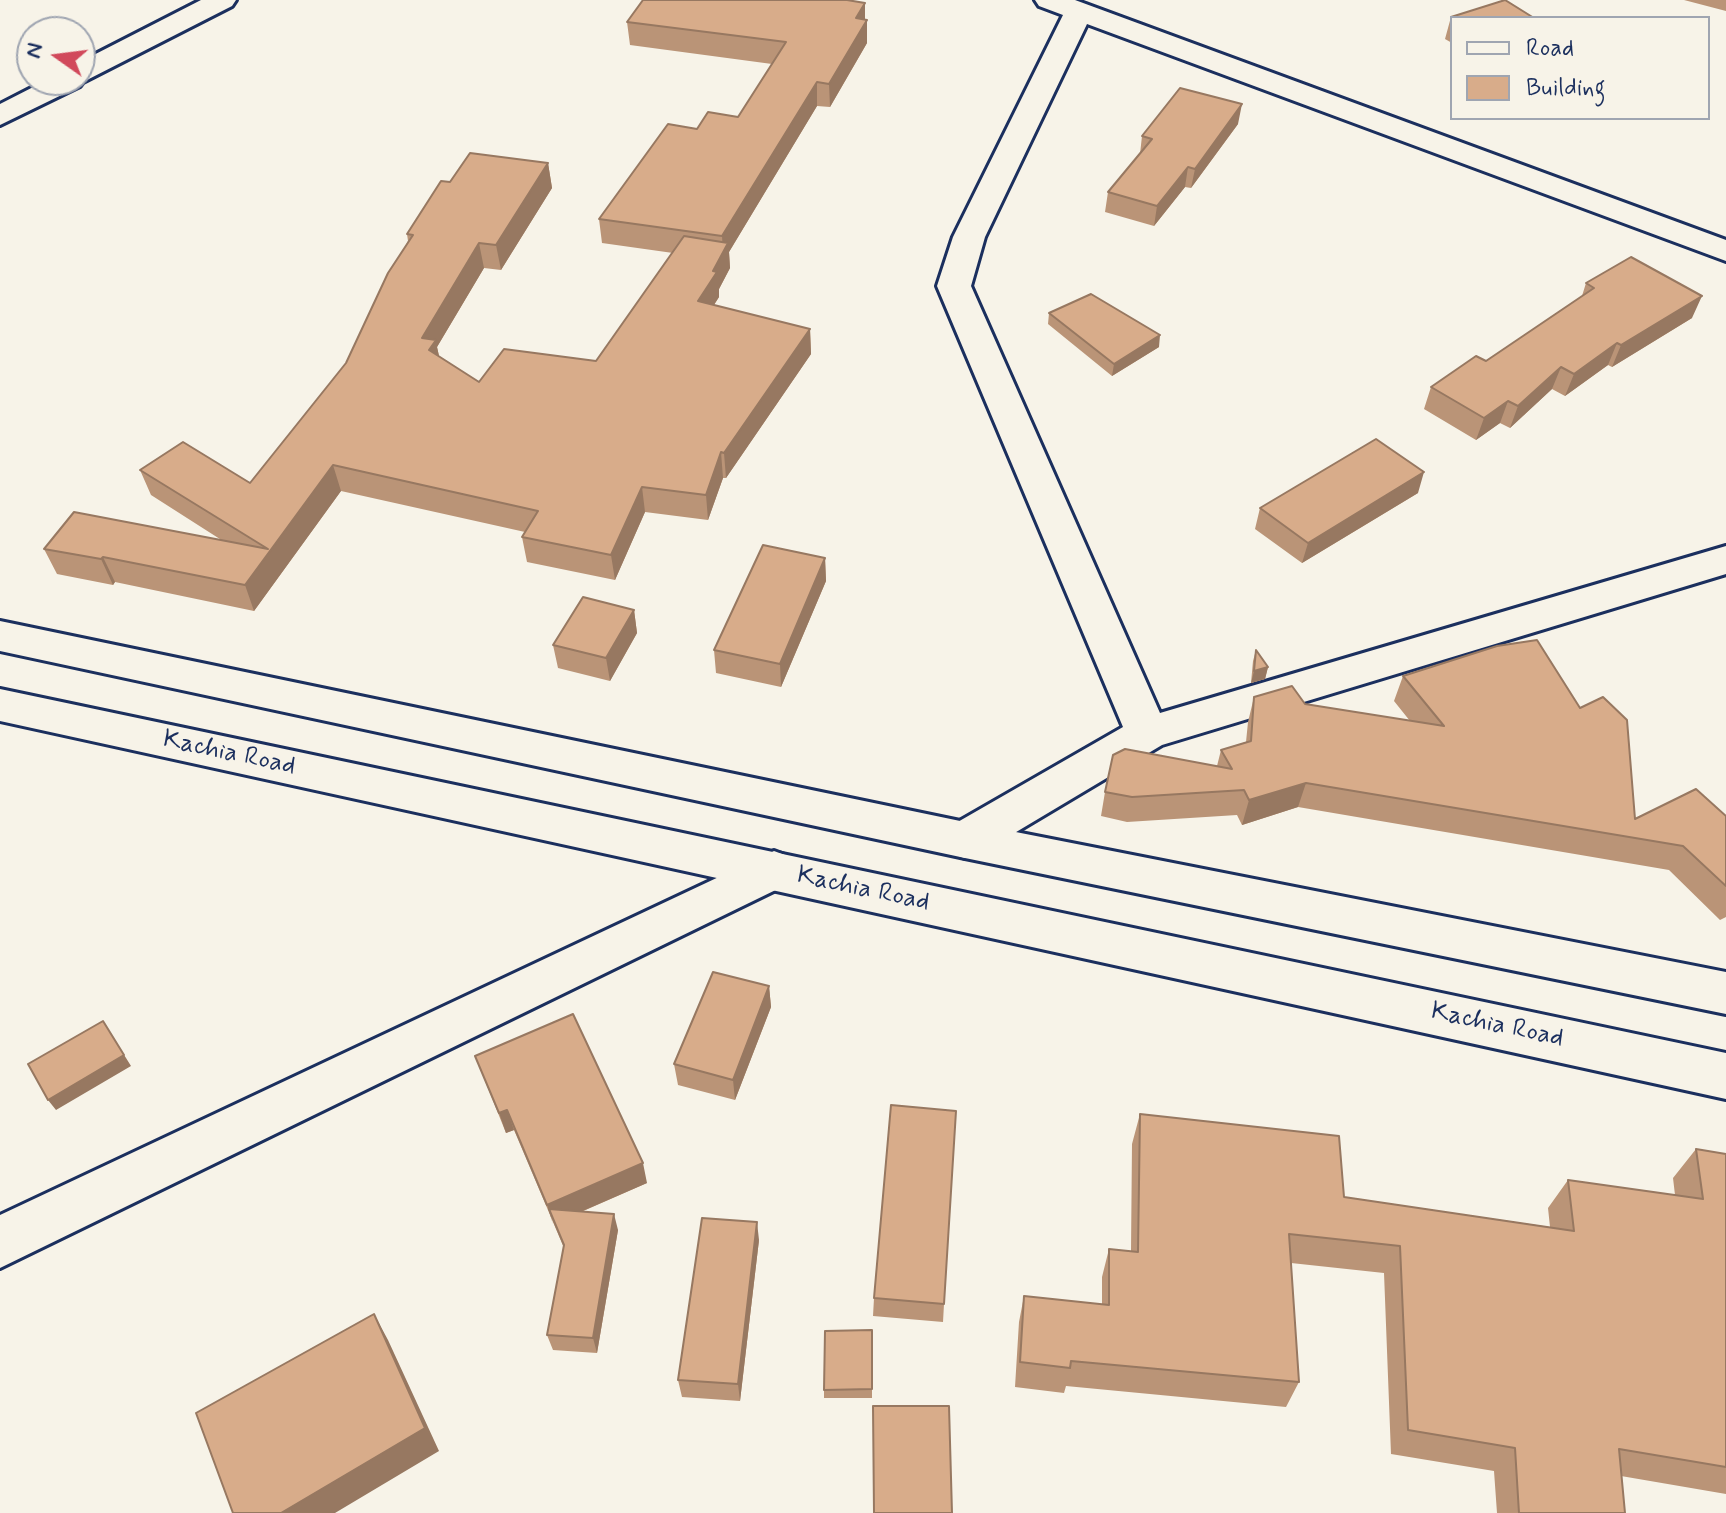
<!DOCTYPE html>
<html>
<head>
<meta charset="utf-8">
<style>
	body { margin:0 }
	#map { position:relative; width:1726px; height:1513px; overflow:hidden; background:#f7f3e8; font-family:Mynerve,sans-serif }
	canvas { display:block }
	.legend { position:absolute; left:1450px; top:16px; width:260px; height:104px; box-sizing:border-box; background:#f7f3e8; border:2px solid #9fa5b1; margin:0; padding:10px 14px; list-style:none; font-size:24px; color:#1b2f5e }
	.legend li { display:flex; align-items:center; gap:16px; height:40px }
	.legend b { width:40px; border:2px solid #9fa5b1 }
	.north { position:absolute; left:16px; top:16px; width:80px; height:80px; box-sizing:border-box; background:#f7f3e8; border:2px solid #9fa5b1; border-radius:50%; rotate:284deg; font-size:22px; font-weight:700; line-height:32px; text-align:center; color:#1b2f5e }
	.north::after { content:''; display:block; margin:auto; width:28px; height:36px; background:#d1495b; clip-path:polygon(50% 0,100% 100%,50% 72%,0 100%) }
</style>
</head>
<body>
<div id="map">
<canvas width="1726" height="1513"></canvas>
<ul class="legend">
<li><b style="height:10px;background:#f7f3e8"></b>Road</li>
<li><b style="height:22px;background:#d8ac8a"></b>Building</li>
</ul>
<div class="north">N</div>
</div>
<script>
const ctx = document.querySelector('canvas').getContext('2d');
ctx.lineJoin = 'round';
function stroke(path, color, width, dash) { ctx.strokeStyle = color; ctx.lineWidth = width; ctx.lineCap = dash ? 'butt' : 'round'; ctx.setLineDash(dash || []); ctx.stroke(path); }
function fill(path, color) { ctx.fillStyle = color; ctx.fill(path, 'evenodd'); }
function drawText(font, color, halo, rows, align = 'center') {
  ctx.font = font + ' Mynerve,sans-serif'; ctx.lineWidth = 6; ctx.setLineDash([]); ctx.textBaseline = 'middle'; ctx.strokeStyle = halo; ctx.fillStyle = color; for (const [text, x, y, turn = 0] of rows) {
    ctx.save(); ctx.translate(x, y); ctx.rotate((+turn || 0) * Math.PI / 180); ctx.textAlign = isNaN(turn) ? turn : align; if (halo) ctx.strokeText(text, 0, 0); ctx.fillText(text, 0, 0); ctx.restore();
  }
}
const minor = new Path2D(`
	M201,0H236L232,6L83,82L80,86L0,125V104L47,80H80V62Z
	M1035,0H1075L1726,240V261L1087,24L985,237L971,286L1160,713L1726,546V574L1162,745L981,853L965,858L949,853L942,840L949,827L1123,727L937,286L953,237L1063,15L1039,6Z
	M774,851L790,857L797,870L790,883L0,1268V1215Z`);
const major = new Path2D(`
	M0,621L965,822L1726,972V1014L965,858L0,651Z
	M0,689L1726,1053V1099L0,721Z`);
const wall = new Path2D(`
	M1684,0H1726V11Z
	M1451,17L1452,18V43L1445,39Z
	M865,19L867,43L830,107L817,106L729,252L730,268L719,289V297L714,305L810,329L811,354L726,478H723L708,520L645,512L615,580L527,562L522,537L525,532L341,491L254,611L115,582L113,585L57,574L44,549L223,541L151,495L140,470L250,483L346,363L408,241L407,234L450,182L548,163L552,188L501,270L484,268L437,347L439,356L479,382L596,361L673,253L602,243L599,219L697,129L738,117L772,64L630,45L627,22Z
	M1238,124L1191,188L1185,187L1154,226L1105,212L1108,192L1140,154L1142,136Z
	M1586,283L1692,318L1612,367L1608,365L1565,396L1552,389L1510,428L1500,423L1476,440L1424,409L1431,387L1486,361L1582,296Z
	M1049,313L1159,347L1112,376L1048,324Z
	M1418,493L1302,563L1255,529L1260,508Z
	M825,558L826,581L781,687L716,673L714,650Z
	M634,610L637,633L610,681L558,668L553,645Z
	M1256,650L1268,667L1265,679L1251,683L1253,661Z
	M1403,676L1635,819L1726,816V917L1720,920L1669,870L1298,807L1242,825L1237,815L1127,822L1101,816L1105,792L1217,766L1221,750L1246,742L1248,722L1254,697L1410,721L1394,701Z
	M769,986L771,1007L735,1100L678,1085L674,1064Z
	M475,1056L647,1183L581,1212L618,1230L597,1353L553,1350L547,1335L564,1248L514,1130L506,1133Z
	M1140,1114L1344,1197L1550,1227L1548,1208L1568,1180L1675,1195L1673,1178L1696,1149L1726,1154V1494L1621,1476L1625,1513H1497L1494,1471L1391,1454L1384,1273L1291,1263L1299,1382L1286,1407L1066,1386L1064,1393L1015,1387L1019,1322L1024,1296L1102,1304V1277L1109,1249L1131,1251L1132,1144Z
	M759,1240L740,1401L682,1397L678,1380Z
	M874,1298L944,1304L943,1322L873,1316Z
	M872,1330V1398H824V1390Z`);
const shadedWall = new Path2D(`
	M865,3V23L867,20V43L830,107L829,84L856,18Z
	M817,82V106L729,252L730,268L719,289V297L700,326L698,301L723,252L722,236Z
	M1242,104L1238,124L1191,188L1195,169Z
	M548,163L552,188L501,270L496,245Z
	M1188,167L1185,187L1154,226L1157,206Z
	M479,243L484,268L437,347L441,365L435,375L422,338Z
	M1702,296L1692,318L1612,367L1621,345Z
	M810,329L811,354L726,478L724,453Z
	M1160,335L1159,347L1112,376L1114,364Z
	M1617,343L1608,365L1565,396L1574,374Z
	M1561,367L1552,389L1510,428L1518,406Z
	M1508,401L1500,423L1476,440L1484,418Z
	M721,452L723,478L708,520L706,495Z
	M333,465L341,491L254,611L245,585Z
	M1424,472L1418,493L1302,563L1308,543Z
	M642,487L645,512L615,580L611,555Z
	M103,557L115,582L113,585L101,559Z
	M825,558L826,581L781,687L780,664Z
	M634,610L637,633L610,681L606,658Z
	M1268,667L1265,679L1251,683L1254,671Z
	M1306,783L1298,807L1242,825L1249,800Z
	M769,986L771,1007L735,1100L733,1080Z
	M103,1021L131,1066L56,1110L48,1100Z
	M507,1110L514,1130L506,1133L499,1113Z
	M643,1163L647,1183L555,1223L549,1209L553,1224L547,1205Z
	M614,1214L618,1230L597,1353L593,1338Z
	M757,1222L759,1240L740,1401L738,1384Z
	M374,1314L388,1340L439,1451L335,1513H281Z`);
const building = new Path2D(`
	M643,0H847L865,3L856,18L867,20L829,84L817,82L722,236L599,219L668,124L697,129L708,112L738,117L786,42L627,22Z
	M1505,0L1534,18H1453L1451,17Z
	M1180,88L1242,104L1195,169L1188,167L1157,206L1108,192L1152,139L1142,136Z
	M470,153L548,163L496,245L479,243L422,338L436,340L429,350L479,382L504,349L596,361L684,236L728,243L713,271L717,272L698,301L810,329L724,453L721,452L706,495L642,487L611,555L522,537L538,511L333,465L245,585L103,557L101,559L44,549L74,512L268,549L140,470L183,442L250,483L346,363L388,273L413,235L407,234L441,181L450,182Z
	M1631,257L1702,296L1621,345L1617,343L1574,374L1561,367L1518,406L1508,401L1484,418L1431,387L1476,356L1486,361L1594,288L1586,283Z
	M1091,294L1160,335L1114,364L1049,313Z
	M1376,439L1424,472L1308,543L1260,508Z
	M763,545L825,558L780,664L714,650Z
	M583,597L634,610L606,658L553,645Z
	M1537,640L1580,708L1603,697L1627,720L1635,819L1696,789L1726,816V886L1683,846L1306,783L1249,800L1244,790L1132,797L1105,792L1113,755L1125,749L1232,769L1221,750L1251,741L1254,697L1292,686L1305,704L1444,726L1403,676L1497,646Z
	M1256,650L1268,667L1254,671Z
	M713,972L769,986L733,1080L674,1064Z
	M573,1014L643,1163L547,1205L507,1110L499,1113L475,1056Z
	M103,1021L124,1055L48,1100L28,1064Z
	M891,1105L956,1111L944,1304L874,1298Z
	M1140,1114L1339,1136L1344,1197L1574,1231L1568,1180L1703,1199L1696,1149L1726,1154V1467L1619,1449L1625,1513H1519L1515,1448L1408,1430L1400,1246L1289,1234L1299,1382L1071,1361L1070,1368L1020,1362L1024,1296L1109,1305V1249L1138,1252Z
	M549,1209L614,1214L593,1338L547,1335L564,1245Z
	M702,1218L757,1222L738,1384L678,1380Z
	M374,1314L425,1428L281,1513H233L196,1413Z
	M872,1330V1389L824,1390L825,1331Z
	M873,1406H949L952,1513H874Z`);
const streetNames = [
	["Kachia Road",229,754,12],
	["Kachia Road",863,890,12],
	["Kachia Road",1497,1026,12]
];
stroke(minor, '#1b2f5e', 6);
stroke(major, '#1b2f5e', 6);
fill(minor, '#f7f3e8');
fill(major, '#f7f3e8');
fill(wall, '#ba9477');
fill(shadedWall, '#977861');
fill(building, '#d8ac8a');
stroke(building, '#977861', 2);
drawText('26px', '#1b2f5e', '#f7f3e8', streetNames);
</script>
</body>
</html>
